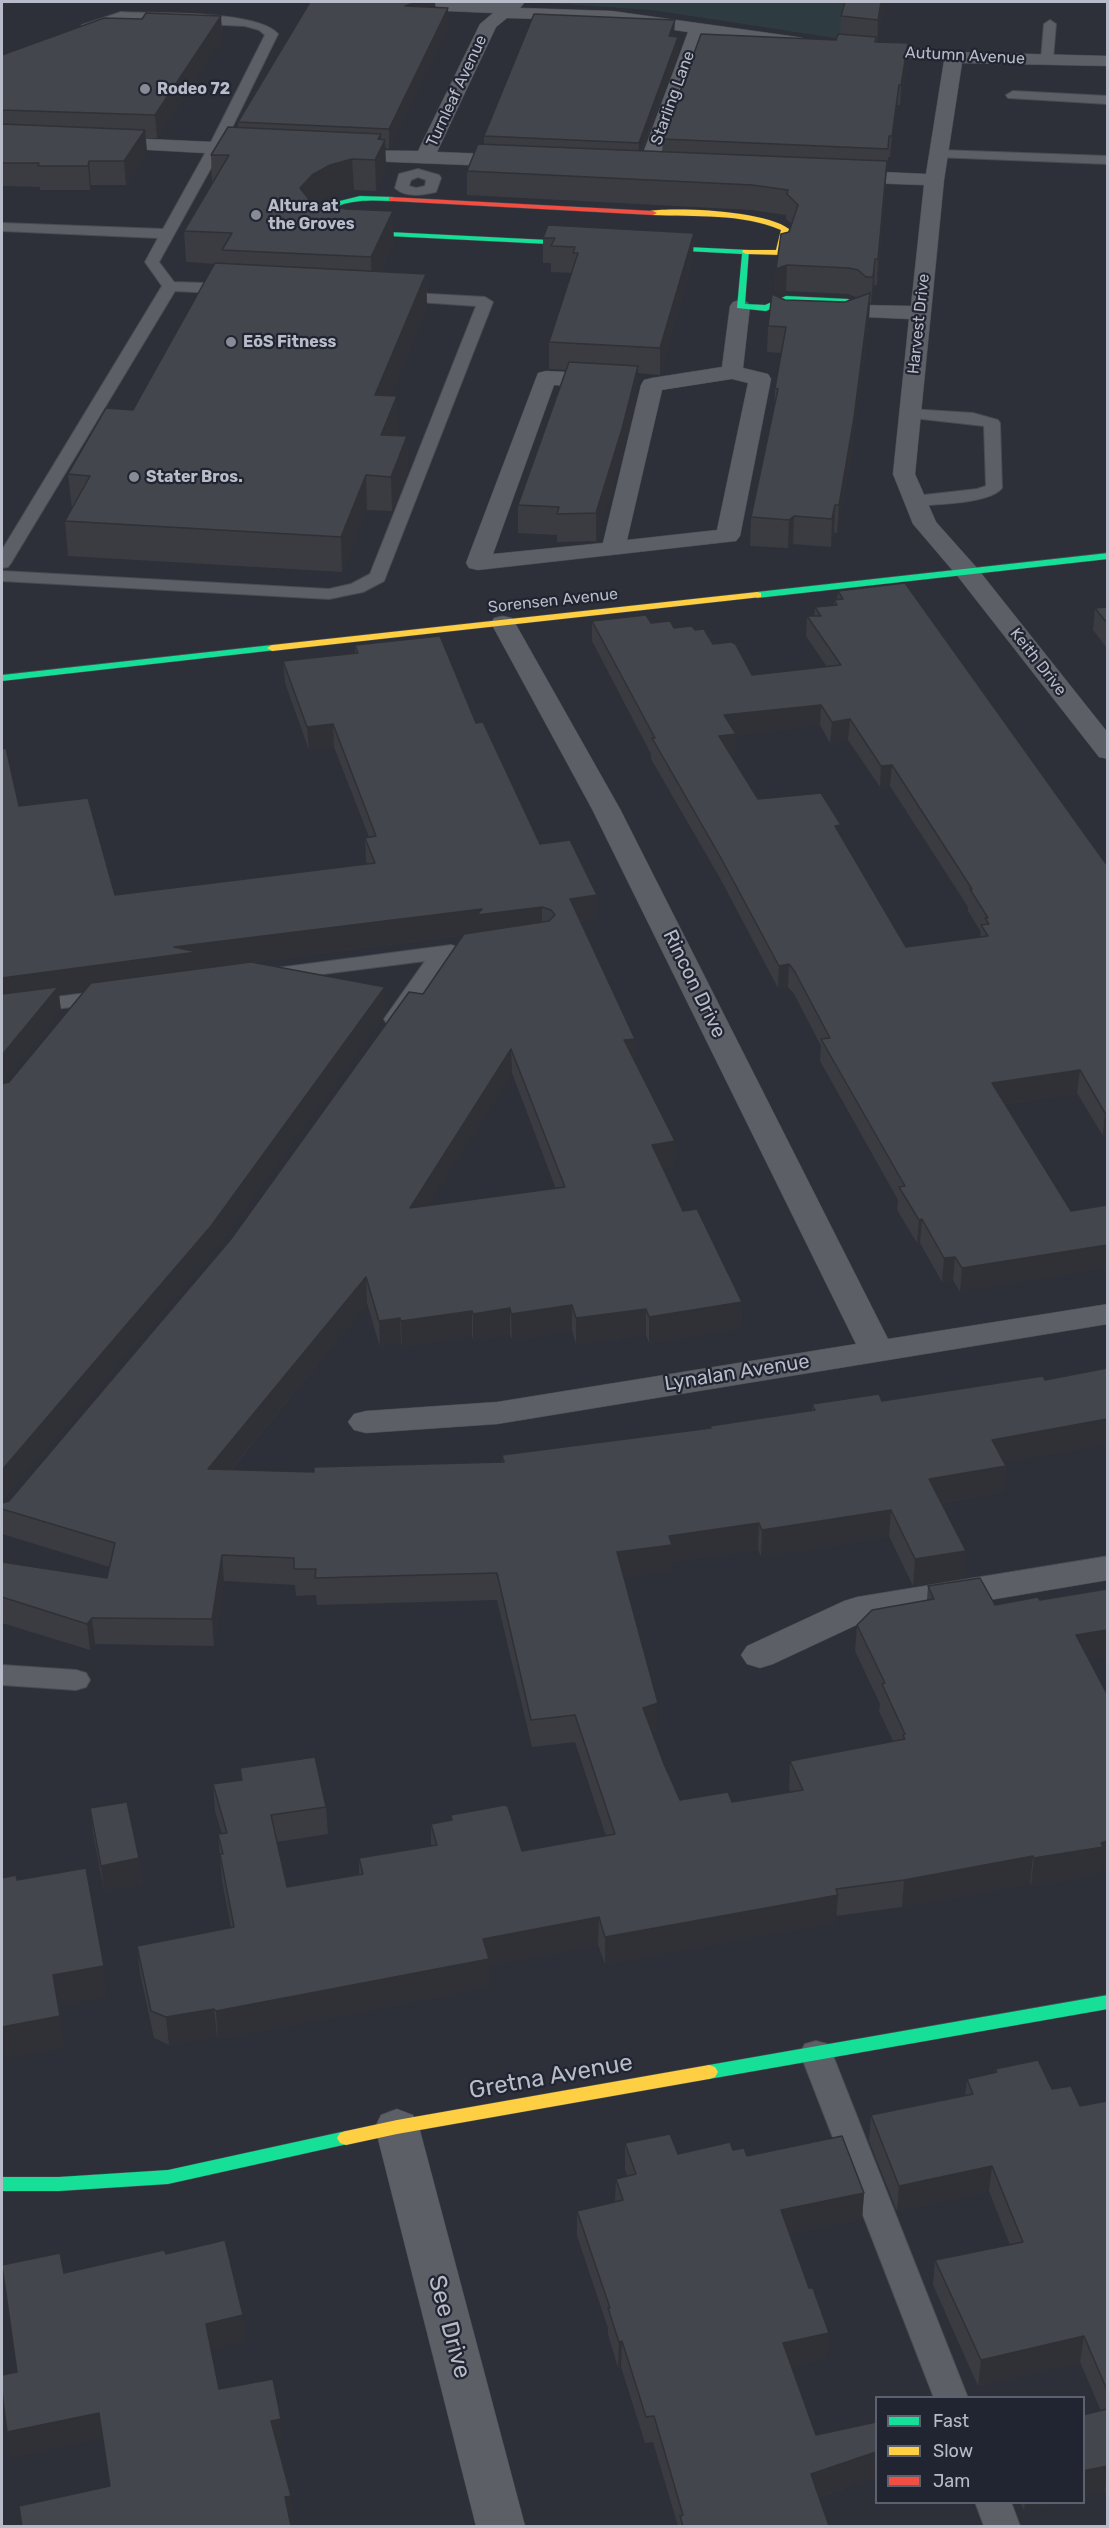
<!DOCTYPE html>
<html>
<head>
<meta charset="utf-8">
<style>
	body { margin:0 }
	#map { position:relative; width:1109px; height:2528px; overflow:hidden; background:#2d3038; font-family:Rubik,sans-serif }
	canvas { display:block }
	.frame { position:absolute; inset:0; border:3px solid #b8bcc8; pointer-events:none }
	.legend { position:absolute; left:875px; top:2396px; width:210px; height:108px; box-sizing:border-box; background:#212532; border:2px solid #5d616e; margin:0; padding:8px 10px; list-style:none; font-size:18px; color:#b8bcc8 }
	.legend li { display:flex; align-items:center; gap:12px; height:30px }
	.legend b { width:30px; border:2px solid #5d616e }
</style>
</head>
<body>
<div id="map">
<canvas width="1109" height="2528"></canvas>
<div class="frame"></div>
<ul class="legend">
<li><b style="height:8px;background:#16e098"></b>Fast</li>
<li><b style="height:8px;background:#ffcf43"></b>Slow</li>
<li><b style="height:8px;background:#f24e42"></b>Jam</li>
</ul>
</div>
<script>
const ctx = document.querySelector('canvas').getContext('2d');
ctx.lineJoin = 'round';
function fill(path, color) { ctx.fillStyle = color; ctx.fill(path, 'evenodd'); }
function stroke(path, color, width, dash) { ctx.strokeStyle = color; ctx.lineWidth = width; ctx.lineCap = dash ? 'butt' : 'round'; ctx.setLineDash(dash || []); ctx.stroke(path); }
function drawText(font, color, halo, rows, align = 'center') {
  ctx.font = font + ' Rubik,sans-serif'; ctx.lineWidth = 4.5; ctx.setLineDash([]); ctx.textBaseline = 'middle'; ctx.strokeStyle = halo; ctx.fillStyle = color; for (const [text, x, y, turn = 0] of rows) {
    ctx.save(); ctx.translate(x, y); ctx.rotate((+turn || 0) * Math.PI / 180); ctx.textAlign = isNaN(turn) ? turn : align; if (halo) ctx.strokeText(text, 0, 0); ctx.fillText(text, 0, 0); ctx.restore();
  }
}
const green = new Path2D(`
	M551,2H873L865,39L835,38L652,10L548,3Z`);
const lane = new Path2D(`
	M121,12C155,14 258,10 278,34L222,148L159,262L174,282L234,284L242,289L234,294L175,291L11,563L8,567L2,568V550L162,286L145,262L158,238L2,231V223L163,229L208,148L265,35L259,30L245,26L122,20L86,32L80,28L82,25Z
	M1050,20L1056,24L1053,59L1047,63L1041,59L1044,24Z
	M1013,91L1108,96V104L1008,98L1006,95Z
	M940,150L1108,156V164L935,157L933,154L935,151Z
	M418,169L439,175L441,178L436,192C422,195 406,198 395,188L399,174ZM418,177L426,180L425,186L416,188L409,186L411,180Z
	M394,292L485,297L493,302L384,581L363,592L329,599L2,581V571L329,589L351,584L370,574L476,306L389,300L386,297L389,294Z
	M910,409L973,413L998,420L1000,423L1002,488C990,504 936,504 915,506L909,505L907,501L909,497L915,496L977,489L986,486L984,426L904,417L902,414L904,411Z
	M451,945L458,947L462,951L458,955L449,958L403,1024L395,1026L387,1024L384,1019L425,961L269,981L261,980L258,975L261,970L269,969Z
	M109,990L117,991L120,996L117,1001L2,1016V1004Z
	M2,1665L76,1670L86,1673L90,1680L86,1687L76,1690L2,1685Z
	M816,2041L827,2044L832,2053L968,2398H934L800,2053L805,2044Z
	M975,2502H1011L1020,2526H984Z`);
const street = new Path2D(`
	M346,2H525L520,8L612,11L797,37L803,38L806,42L803,46L797,47L705,34L658,167L655,171H641L638,167L688,32L612,21L507,18L496,27L437,152L516,155L523,157L526,161L523,165L516,167L343,160L336,158L334,154L336,150L418,151L480,24L493,13L354,7L348,6Z
	M864,44L954,52L1108,56V66L962,63L944,180L915,474L936,522L977,568L1108,733V759L1099,757L959,578L913,524L893,474L909,319L865,317L844,326L822,324L818,320L822,316L840,314L861,305L911,306L924,185L840,182L833,180L830,176L833,172L840,170L926,174L944,61L858,53L855,49L858,45Z
	M103,137L258,144L265,146L267,150L265,154L258,156L96,147L94,143L96,139Z
	M740,300L747,302L750,306L743,368L768,374L771,379L740,536L736,541L478,570L469,568L466,563L538,373L546,371L606,374L614,376L617,381L614,386L606,388L554,385L493,554L603,543L641,385L644,380L652,378L722,367L730,306L733,302ZM732,379L748,383L717,530L627,540L662,390Z
	M503,616L512,618L515,623L620,809L888,1339L1108,1304V1324L497,1424L366,1433L354,1430L348,1422L354,1414L366,1411L497,1402L856,1344L592,809L491,623L494,618Z
	M1108,1556V1580L865,1621L773,1664L760,1668L747,1664L741,1655L747,1646L844,1601L857,1597Z
	M397,2109L413,2115L419,2127L525,2526H476L375,2127L381,2115Z`);
const fast = new Path2D(`
	M360,196L392,197L396,199L392,201C364,200 339,199 318,219L323,225L348,230L588,242L592,244L588,246L348,234L317,229L310,219L328,204Z
	M645,245L749,250L745,304L765,305L786,296L848,299L865,311L858,313L846,304L787,302L766,311L737,308L742,254L648,249L644,247Z
	M1108,553V559L757,598L752,595L757,592Z
	M272,645L277,648L276,650L2,681V675Z
	M1108,1995V2009L709,2079L703,2077L700,2072L703,2067L709,2065Z
	M346,2131L352,2133L355,2138L352,2143L168,2184L59,2191H2V2177H59L168,2170Z`);
const slow = new Path2D(`
	M650,211C680,207 765,211 789,229L782,255L746,254L742,252L743,250H776L781,230C741,213 696,217 653,215L649,213Z
	M757,592L761,593V597L272,651L267,648L272,645Z
	M709,2065L715,2067L718,2072L715,2077L709,2079L397,2134L346,2145L340,2143L337,2138L340,2133L346,2131L397,2120Z`);
const jam = new Path2D(`
	M389,197L653,211L657,213L653,215L392,201H389Z`);
const wall = new Path2D(`
	M310,2H435V7L448,27L389,149L385,148L386,170L376,191L354,190L331,195L317,203L394,243L380,272L426,274L427,307L390,395L398,430L396,436H407L408,471L392,511L367,510L342,572L68,556L65,521L72,509L68,474L133,410L215,264L186,262L184,231L212,183L211,155L238,128V122Z
	M845,2H884L877,42L908,43L907,63L900,105H897L890,157H888L877,285H874L871,303H870L869,319L853,445L837,533H834L831,547L793,544L788,548L750,546L751,517L774,409L775,388L781,353L767,352L768,326L785,300L845,302L858,298L848,294L786,291L775,295L776,269L792,224L786,219V215L751,210L467,195V171L484,144V136L674,37H678V53L642,151L662,152L663,139L836,40L840,34L841,16Z
	M221,16L222,38L157,138H146L147,154L126,185H91L90,190H40V187L2,186V55L142,19Z
	M548,225L693,258L660,375L637,373V393L622,456L596,541L557,542V535L518,533V505L566,370L549,369V342L572,273L551,272V263H543V238Z
	M838,591L1086,836L1107,865V1135L1103,1136L1077,1093L1005,1104L960,1292L953,1280L942,1282L920,1243H917L897,1210L898,1200L820,1061L821,1046L794,994L788,987L778,988L721,880L651,759V754L592,641V621L651,623L674,628L695,630L752,675L827,667L806,636L807,616H814L815,607L834,605V600H837ZM820,725L830,743L848,740L880,787L890,786L968,907V911L981,932L980,937L906,947L840,834L758,799L731,755H735L736,735Z
	M1107,607V648L1093,630L1095,608Z
	M355,645L476,723L540,844L597,895L596,919L581,921L635,1061L675,1141L674,1166L663,1168L683,1211L742,1302L741,1328L649,1343L646,1335L576,1344L572,1331L512,1340L510,1334L473,1340L472,1336L402,1347L401,1343L380,1347L367,1303L231,1470L314,1472L502,1462V1455L710,1428V1426L812,1410V1404L882,1401L1004,1464L1006,1466L1003,1492L941,1503L966,1551L964,1577L913,1586L889,1536L761,1557L758,1549L671,1562V1571L624,1578L657,1730L652,1732L664,1764L680,1800L732,1802L790,1792L789,1788L790,1761L893,1741L879,1711L880,1704L855,1651L857,1625L927,1600L928,1586L995,1605L1040,1600L1107,1589V1656L1089,1659L1100,1869L1099,1874L1031,1886L1030,1883L902,1907L836,1916V1922L605,1964L598,1945L489,1965V1987L218,2039L217,2036L169,2045L154,2038L140,1973L137,1946L231,1928L222,1881L218,1834H222L215,1811L213,1784L241,1780L240,1768L326,1807L328,1834L277,1842L287,1887L359,1874V1858L431,1846V1824L451,1820V1815L522,1851L606,1836L575,1742L532,1747L497,1600L317,1605L316,1595L296,1596L295,1585L224,1581L214,1646L95,1644L90,1650L2,1623V1562L107,1578L110,1567L2,1534V1503L9,1501L231,1239L423,994L464,935L198,969L386,1012L213,1252L2,1500V1084L9,1082L84,991L59,995L61,1011L2,1083V749L19,806L115,895L367,864L366,861L365,838L369,837L334,747L309,750L285,683L283,661L355,653ZM512,1073L556,1189L428,1206Z
	M90,1808L139,1858L142,1884L104,1891L93,1833Z
	M995,2069L1052,2089L1080,2106L1107,2101V2497L1105,2491L1101,2411L1080,2362L978,2386L933,2285L935,2260L1010,2245L989,2191L897,2211L869,2141L871,2115L965,2096L967,2079L994,2073Z
	M625,2143L678,2154L733,2150L747,2156L864,2193L862,2219L789,2234L827,2359L791,2366L816,2435L876,2422V2477L819,2497L829,2526H678L653,2442L645,2443L621,2367L618,2368L608,2334V2328L577,2236V2211L615,2202L616,2179L627,2176L625,2169Z
	M1020,2502H1056L1024,2510Z`);
const shadedWall = new Path2D(`
	M2,2H16L2,15Z
	M417,2H435L436,13L405,6Z
	M881,2H884L877,43L878,20Z
	M448,8V27L389,149V129Z
	M221,16L222,38L157,138L155,115Z
	M675,20L674,36L669,52V36Z
	M678,37V53L638,160L639,143Z
	M908,43L907,63L900,105L901,85Z
	M899,85L897,105L890,157L892,136Z
	M145,130L147,154L126,185L124,161Z
	M381,134V147L385,140L386,170L376,191L375,160L378,139Z
	M352,159L354,190L331,195L313,206L300,188L312,175L330,165Z
	M89,161L91,185L90,190L88,166Z
	M887,161L885,186L877,285L878,259Z
	M393,211L394,243L372,289L371,257Z
	M694,233L693,258L660,375V348Z
	M875,259L874,285L871,303L873,277Z
	M787,265L786,291L775,295L776,269Z
	M426,274L427,307L376,428L375,395Z
	M870,293L869,319L853,445L837,533L839,505Z
	M638,366L637,393L622,456L596,541V513Z
	M397,396L398,430L382,469L381,435Z
	M407,436L408,471L392,511L391,477Z
	M366,475L367,510L342,572L341,537Z
	M835,505L834,533L831,547L832,519Z
	M794,516L793,544L788,548L789,520Z
	M821,705L820,725L736,735L735,755L719,757V736L724,715Z
	M850,719L848,740L830,743L832,722Z
	M333,724L334,747L309,750L307,727Z
	M892,765L890,786L880,787L881,766Z
	M841,825L839,847L835,826Z
	M597,895L596,919L570,922V899Z
	M542,907V931L478,933L198,969L199,976L59,995L61,1011L2,1083V978L174,947L482,909Z
	M789,964L788,987L778,988L779,966Z
	M385,987L386,1012L213,1252L2,1500V1470Z
	M635,1039V1063L624,1040Z
	M511,1049L512,1073L411,1234L410,1208Z
	M1080,1070L1077,1093L990,1106L992,1083Z
	M1107,1112V1135L1103,1136L1105,1113Z
	M675,1141L674,1166L652,1170V1145Z
	M922,1219L920,1243H917L919,1220Z
	M1107,1245V1268L960,1292L962,1268Z
	M955,1257L953,1280L942,1282L944,1258Z
	M366,1277L367,1303L210,1495L208,1469Z
	M742,1302L741,1328L649,1343V1317Z
	M572,1305V1331L512,1340L511,1314Z
	M510,1308V1334L473,1340V1314Z
	M646,1309V1335L576,1344V1318Z
	M472,1311V1336L402,1347L401,1321Z
	M400,1318L401,1343L380,1347L379,1321Z
	M1107,1419V1445L989,1466L992,1440Z
	M1006,1466L1003,1492L927,1505L929,1479Z
	M891,1510L889,1536L761,1557L762,1530Z
	M759,1523L758,1549L671,1562V1571L617,1579V1552L669,1536Z
	M966,1551L964,1577L913,1586L915,1559Z
	M222,1555L224,1581L214,1646L212,1619Z
	M92,1618L95,1644L90,1650L87,1624Z
	M1107,1630V1656L1072,1662L1076,1635Z
	M658,1703L657,1730L643,1734V1708Z
	M1107,1841V1868L1100,1869L1099,1874L1031,1886L1034,1858Z
	M1033,1856L1030,1883L902,1907L904,1880Z
	M139,1858L142,1884L104,1891L101,1866Z
	M838,1895L836,1922L605,1964V1937Z
	M599,1917L598,1945L489,1965V1987L218,2039L216,2011L483,1939Z
	M104,1966L107,1998L57,2007L53,1975Z
	M214,2009L217,2036L169,2045L166,2017Z
	M60,2016L64,2048L2,2060V2027Z
	M992,2166L989,2191L897,2211L899,2186Z
	M864,2193L862,2219L779,2236L781,2210Z
	M243,2315L245,2341L209,2350L206,2324Z
	M829,2333L827,2359L781,2369L783,2343Z
	M1084,2336L1080,2362L978,2386L981,2360Z
	M622,2341L621,2367L618,2368L619,2342Z
	M99,2413L103,2439L11,2458L7,2432Z
	M281,2419L283,2445L273,2447L271,2421Z
	M876,2452V2477L809,2500L811,2474Z
	M1107,2466V2476L1105,2491L1083,2496V2471Z
	M291,2496L293,2522L287,2523L285,2497Z
	M1025,2502H1056L1024,2510Z`);
const building = new Path2D(`
	M310,2H417L405,6L448,8L389,129L238,122Z
	M845,2H881L878,20L841,16Z
	M146,13L221,16L155,115L2,110V55L104,18L142,19Z
	M534,14L675,20L669,36L678,37L639,143L484,136Z
	M701,34L836,40L838,34L876,37L875,42L908,43L901,85H899L892,136H889L888,149L663,139Z
	M2,124L145,130L124,161H89L88,166H38L39,163H2Z
	M228,127L381,134L378,139L385,140L375,160L352,159L330,165L312,175L300,188L311,202L346,209L393,211L371,257L222,250L232,233L184,231L229,155H211Z
	M478,144L887,161L878,259H875L873,277H866L858,270L849,268L787,265L776,269L781,234L789,232L798,205L787,194L788,190L752,185L467,171Z
	M548,225L694,233L660,348L549,342L578,253H573L575,247L551,246L555,238H543Z
	M215,263L426,274L375,395L397,396L381,435L407,436L391,477L366,475L341,537L65,521L90,476L68,474L106,408L133,410Z
	M870,293L854,418L839,505H835L832,519L794,516L789,520L751,517L778,389L775,388L786,327L768,326L772,294L785,300L845,302Z
	M569,362L638,366L622,429L596,513L557,514L559,507L518,505Z
	M905,583L1086,836L1107,865V1112L1105,1113L1080,1070L992,1083L1071,1211L1107,1205V1245L962,1268L955,1257L944,1258L922,1219L919,1220L899,1187L905,1186L821,1039L830,1038L795,972L789,964L779,966L721,858L652,738H655L592,621L646,615L651,623L670,621L674,628L692,626L695,630L704,629L713,644L732,642L736,645L752,675L841,665L807,616H821L815,607L837,605L834,600L843,599L838,591ZM821,705L832,722L850,719L881,766L892,765L972,889H970L988,918H985L989,924L981,925L988,936L906,947L835,826L841,825L821,793L758,799L719,736L736,734L724,715Z
	M1107,607V623L1095,608Z
	M440,636L476,723L483,722L540,844L570,840L597,895L570,899L635,1039L624,1040L675,1141L652,1145L683,1211L697,1209L742,1302L649,1317L646,1309L576,1318L572,1305L511,1314L510,1308L473,1314L472,1311L401,1321L400,1318L379,1321L366,1277L208,1469L314,1472V1467L504,1462L502,1455L711,1428L710,1426L815,1410L812,1404L879,1394L882,1401L1043,1376L1045,1380L1107,1368V1419L992,1440L1006,1466L929,1479L966,1551L915,1559L891,1510L762,1530L759,1523L669,1536L672,1545L617,1552L658,1703L643,1708L664,1764L680,1800L728,1792L732,1802L803,1790L790,1761L905,1739L903,1735L905,1734L882,1684L885,1683L857,1625L872,1610L934,1599L928,1586L980,1578L995,1605L1038,1597L1040,1600L1107,1589V1630L1076,1635L1107,1694V1841L1101,1843L1103,1847L1034,1858L1033,1856L904,1880L836,1889L838,1895L605,1937L599,1917L483,1939L489,1959L216,2011L214,2009L166,2017L151,2011L137,1946L234,1927L220,1854H223L218,1834L227,1833L213,1784L242,1780L240,1768L315,1757L326,1807L271,1815L287,1887L363,1874L359,1858L437,1845L431,1824L452,1820L451,1815L505,1805L508,1807L522,1851L615,1834L575,1715L531,1720L497,1573L315,1578L316,1569H294V1558L222,1555L212,1619L92,1618L87,1624L2,1597V1562L107,1578L115,1543L2,1509V1503L9,1501L231,1239L409,992L423,994L464,934L549,921L555,915L551,910L542,907L477,915L482,909L174,947L197,952L2,978V749L6,748L19,806L88,798L115,895L375,863L365,838L376,836L333,724L307,727L283,661L358,653L355,645ZM511,1049L565,1187L410,1208Z
	M251,962L385,987L211,1226L2,1470V1084L9,1082L91,983Z
	M58,987L2,1055V994Z
	M127,1802L139,1858L101,1866L90,1808Z
	M86,1868L104,1966L53,1975L60,2016L2,2027V1878L16,1875L17,1880Z
	M1038,2060L1052,2089L1071,2086L1080,2106L1107,2101V2390L1084,2336L981,2360L935,2260L1023,2242L992,2166L899,2186L871,2115L973,2094L967,2079L997,2072L995,2069Z
	M670,2134L678,2154L730,2142L733,2150L744,2148L747,2156L842,2136L864,2193L781,2210L809,2288H813L829,2333L783,2343L816,2435L876,2422V2452L811,2474L829,2526H683L680,2516L683,2515L654,2416L646,2417L622,2341L619,2342L608,2308H610L577,2211L623,2200L616,2179L636,2174L625,2143Z
	M225,2240L243,2315L206,2324L219,2389L273,2379L281,2419L271,2421L291,2496L285,2497L291,2526H22L19,2506L110,2486L99,2413L7,2432L2,2391V2375L17,2372L2,2265L60,2253L64,2273L164,2250L166,2254Z
	M1107,2409V2466L1083,2471V2415Z`);
const markers = [
	[145,89,6,"#878b96"],
	[256,215,6,"#878b96"],
	[231,342,6,"#878b96"],
	[134,477,6,"#878b96"]
];
const farStreetnames = [
	["Autumn Avenue",965,56,3],
	["Turnleaf Avenue",457,91,-65],
	["Starling Lane",673,98,-70],
	["Harvest Drive",919,324,-84],
	["Sorensen Avenue",553,601,-6],
	["Keith Drive",1038,662,52]
];
const farPoinames = [
	["Rodeo 72",157,89],
	["Altura at",268,206],
	["the Groves",268,224],
	["EōS Fitness",243,342],
	["Stater Bros.",146,477]
];
const streetNames = [
	["Rincon Drive",694,984,64],
	["Lynalan Avenue",737,1373,-9]
];
const nearStreetnames = [
	["Gretna Avenue",551,2077,-10],
	["See Drive",449,2327,75]
];
fill(green, '#2e3c41');
stroke(lane, '#494b51', 2);
stroke(street, '#494b51', 1);
stroke(fast, '#494b51', 1);
stroke(slow, '#494b51', 1);
stroke(jam, '#494b51', 1);
fill(lane, '#5d5f66');
fill(street, '#5d5f66');
fill(fast, '#16e098');
fill(slow, '#ffcf43');
fill(jam, '#f24e42');
fill(wall, '#3a3c42');
fill(shadedWall, '#303136');
fill(building, '#44464d');
stroke(building, '#303136', 1.5);
for (const [x, y, r, color] of markers) { const dot = new Path2D(); dot.arc(x, y, r, 0, 2 * Math.PI); ctx.fillStyle = color; ctx.fill(dot); stroke(dot, '#212532', 2); }
drawText('16px', '#b8bcc8', '#212532', farStreetnames);
drawText('bold 16px', '#b8bcc8', '#212532', farPoinames, 'left');
drawText('20px', '#b8bcc8', '#212532', streetNames);
drawText('24px', '#b8bcc8', '#212532', nearStreetnames);
</script>
</body>
</html>
